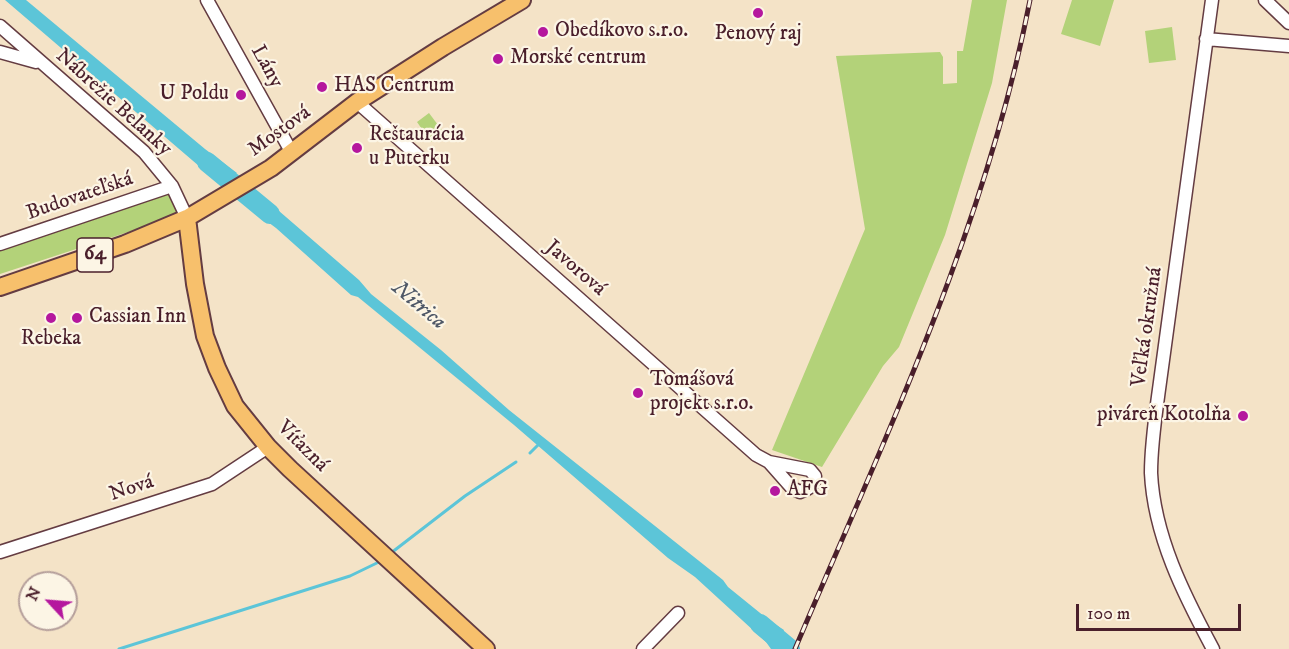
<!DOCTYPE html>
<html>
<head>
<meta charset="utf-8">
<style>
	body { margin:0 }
	#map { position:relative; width:1289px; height:649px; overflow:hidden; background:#f4e3c7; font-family:"IM FELL DW Pica",serif }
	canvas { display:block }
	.north { position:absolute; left:18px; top:571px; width:60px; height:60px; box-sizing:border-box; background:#fcf5e5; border:2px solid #b59f9b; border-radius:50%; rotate:296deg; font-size:16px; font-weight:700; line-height:24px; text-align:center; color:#4a1f2b }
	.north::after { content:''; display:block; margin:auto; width:21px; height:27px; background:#b5179e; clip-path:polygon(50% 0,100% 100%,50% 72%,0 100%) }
	.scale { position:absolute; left:1076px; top:604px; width:165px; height:27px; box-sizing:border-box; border:3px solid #4a1f2b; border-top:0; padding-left:8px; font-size:18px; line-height:21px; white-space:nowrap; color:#4a1f2b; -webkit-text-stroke:4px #fcf5e5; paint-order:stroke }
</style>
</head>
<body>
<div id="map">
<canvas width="1289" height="649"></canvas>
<div class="north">N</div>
<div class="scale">100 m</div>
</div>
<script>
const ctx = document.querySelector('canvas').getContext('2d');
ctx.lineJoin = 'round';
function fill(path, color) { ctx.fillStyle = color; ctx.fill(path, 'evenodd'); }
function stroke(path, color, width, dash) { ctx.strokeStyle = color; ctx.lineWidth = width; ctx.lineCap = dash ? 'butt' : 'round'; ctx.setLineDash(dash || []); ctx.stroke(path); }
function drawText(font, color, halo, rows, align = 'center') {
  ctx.font = font + ' "IM FELL DW Pica",serif'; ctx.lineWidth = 4.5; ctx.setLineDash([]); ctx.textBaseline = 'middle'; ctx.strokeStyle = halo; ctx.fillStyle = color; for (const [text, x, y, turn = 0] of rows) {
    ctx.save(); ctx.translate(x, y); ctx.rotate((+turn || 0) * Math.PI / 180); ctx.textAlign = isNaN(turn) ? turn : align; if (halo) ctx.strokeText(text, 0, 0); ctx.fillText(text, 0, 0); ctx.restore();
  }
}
const green = new Path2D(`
	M972,0H1007L992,83L945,235L899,347L883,366L822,467L772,450L865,229L836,56L940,52L943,57V84L957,83V51H963Z
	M1072,0H1114L1100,46L1061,34Z
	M1172,27L1176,60L1149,63L1145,31Z
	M429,113L444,133L431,142L417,122Z
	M169,191L180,215L0,274V249Z`);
const water = new Path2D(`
	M5,0H26L205,149L237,173L220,184Z
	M257,192L359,280L371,294L441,350L509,410L723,580L728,587L770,621L784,630L776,649H771L766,642L695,577L668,558L514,425L358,297L351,295L276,228L241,202Z`);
const stream = new Path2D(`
	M530,453L539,444
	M391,553L465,496L516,462
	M119,649L350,576L381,561`);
const river = new Path2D(`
	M207,162L270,214
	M760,624L790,649`);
const minor = new Path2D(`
	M207,0L292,153
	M1212,0L1160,382C1156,412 1151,443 1151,473C1154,536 1184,595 1213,649
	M1265,0L1289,23
	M0,26L144,152L172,186L187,218
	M1206,39L1289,46
	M0,52L36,62
	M357,102L756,455L769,462L792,488L800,492C808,489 815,486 815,476L810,470L769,462
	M0,244L172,186
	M0,552L212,484L268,447
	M643,649L678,613`);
const major = new Path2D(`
	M187,218L195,284L205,336L217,368L235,406L268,447L290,469L486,649
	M0,287L125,244L187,218L271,168L357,102L443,47L522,0`);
const rail = new Path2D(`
	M795,649C885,437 986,227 1030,0`);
const markers = [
	[758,13,6,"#b5179e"],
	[543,32,6,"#b5179e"],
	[498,59,6,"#b5179e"],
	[322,87,6,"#b5179e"],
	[241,95,6,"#b5179e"],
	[357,148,6,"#b5179e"],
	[51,318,6,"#b5179e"],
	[77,318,6,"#b5179e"],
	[638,393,6,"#b5179e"],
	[1243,416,6,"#b5179e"],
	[775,491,6,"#b5179e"]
];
const shields = [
	[95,255,36]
];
const shieldNames = [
	["64",95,255]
];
const poiNames = [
	["Obedíkovo s.r.o.",555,32],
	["Penový raj",758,35,"center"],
	["Morské centrum",510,59],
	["HAS Centrum",334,87],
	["U Poldu",229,95,"right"],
	["Reštaurácia",369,136],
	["u Puterku",369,160],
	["Cassian Inn",89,318],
	["Rebeka",51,340,"center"],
	["Tomášová",650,381],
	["projekt s.r.o.",650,405],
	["piváreň Kotolňa",1231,416,"right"],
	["AFG",787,491]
];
const streetNames = [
	["Lány",266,67,61],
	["Nábrežie Belanky",113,103,42],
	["Mostová",280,132,-36],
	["Budovateľská",80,197,-19],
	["Javorová",575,269,41],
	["Veľká okružná",1148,327,-82],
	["Víťazná",302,447,45],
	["Nová",132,489,-18]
];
const waterNames = [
	["Nitrica",418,306,40]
];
fill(green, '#b3d279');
fill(water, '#5cc5d8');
stroke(stream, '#5cc5d8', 3);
stroke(river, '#5cc5d8', 20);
stroke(minor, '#643c42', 15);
stroke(major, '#643c42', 20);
stroke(minor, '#fff', 12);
stroke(major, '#f7c06c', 16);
stroke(rail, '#4a1f2b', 5);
stroke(rail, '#fcf5e5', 3, [9]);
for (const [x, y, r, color] of markers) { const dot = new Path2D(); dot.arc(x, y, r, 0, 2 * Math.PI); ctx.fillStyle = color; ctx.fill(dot); stroke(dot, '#fcf5e5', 2); }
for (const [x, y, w] of shields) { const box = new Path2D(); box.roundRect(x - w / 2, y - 17, w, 34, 4.5); ctx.fillStyle = '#fcf5e5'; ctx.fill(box); stroke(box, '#4a1f2b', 1.5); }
drawText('bold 20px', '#4a1f2b', null, shieldNames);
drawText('21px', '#4a1f2b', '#fcf5e5', poiNames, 'left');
drawText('21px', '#4a1f2b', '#fcf5e5', streetNames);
drawText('italic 22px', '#505968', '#fcf5e5', waterNames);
</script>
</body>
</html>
